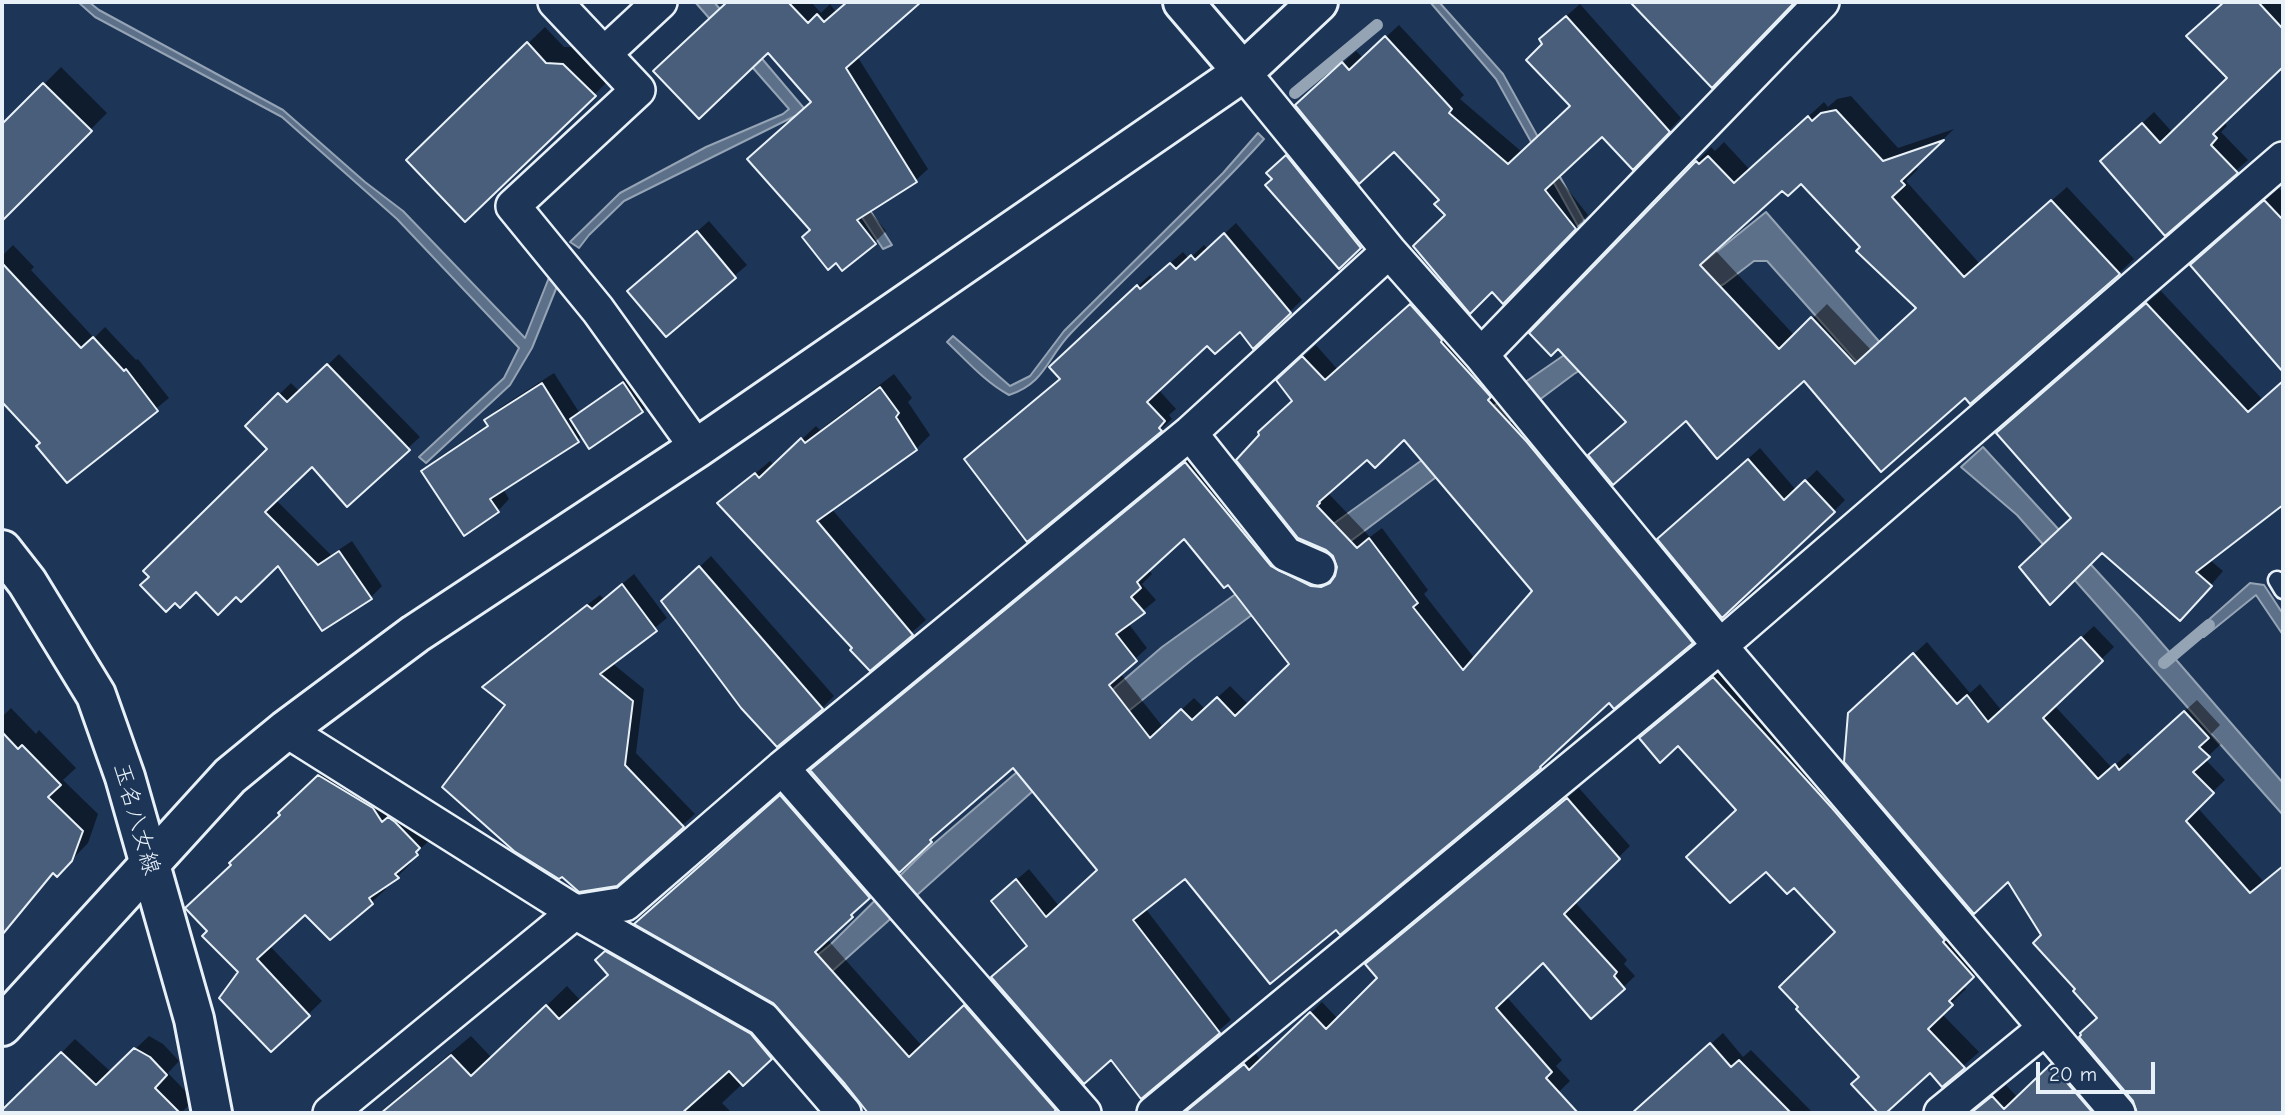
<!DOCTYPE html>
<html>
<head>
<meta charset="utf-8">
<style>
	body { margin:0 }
	#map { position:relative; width:2285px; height:1115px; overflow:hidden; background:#1d3557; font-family:"Comic Neue",sans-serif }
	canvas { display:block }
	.frame { position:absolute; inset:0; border:4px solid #e8f1f8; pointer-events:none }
	.scale { position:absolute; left:2036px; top:1062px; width:119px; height:32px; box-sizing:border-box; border:4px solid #e8f1f8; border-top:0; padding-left:9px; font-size:21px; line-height:24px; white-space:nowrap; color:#e8f1f8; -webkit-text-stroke:5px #1d3557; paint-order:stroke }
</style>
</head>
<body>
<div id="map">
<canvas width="2285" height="1115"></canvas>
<div class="frame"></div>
<div class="scale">20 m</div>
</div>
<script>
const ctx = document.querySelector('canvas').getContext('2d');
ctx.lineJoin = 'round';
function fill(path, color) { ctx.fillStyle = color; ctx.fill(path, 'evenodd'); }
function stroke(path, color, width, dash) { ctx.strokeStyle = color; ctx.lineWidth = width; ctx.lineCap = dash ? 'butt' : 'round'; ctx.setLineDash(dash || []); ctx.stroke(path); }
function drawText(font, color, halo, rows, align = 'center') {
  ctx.font = font + ' "Comic Neue","Klee One",sans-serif'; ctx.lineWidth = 6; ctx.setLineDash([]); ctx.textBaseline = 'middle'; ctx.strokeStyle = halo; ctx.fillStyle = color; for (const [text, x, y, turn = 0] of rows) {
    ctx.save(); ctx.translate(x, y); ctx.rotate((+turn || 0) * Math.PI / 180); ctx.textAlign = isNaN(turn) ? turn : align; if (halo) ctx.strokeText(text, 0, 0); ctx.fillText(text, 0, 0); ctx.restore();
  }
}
const water = new Path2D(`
	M78,2H89L99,10L283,110L365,182L403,211L525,338L552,270L562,274L532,348L510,385L426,463L419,457L504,378L519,348L397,219L282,117L95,17Z
	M695,2H714L808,113L892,245L883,249L795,116L624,201L589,235L579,248L570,242L620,193L706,147L783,114L789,109Z
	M1430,2H1439L1503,74L1585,222L1578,226L1496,79Z
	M1258,133L1264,139C1203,207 1135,267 1072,332C1047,357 1046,383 1009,395C985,382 967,361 947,342L953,336L1010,386L1030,376L1064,331L1223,173Z
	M1766,212L1904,370H1864L1767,261H1754L1724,284L1693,300L1574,374L1193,659L1063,764L819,983L783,1006L719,1059L724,1033L831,944L923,853L1162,647L1461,432L1518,387L1619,317L1649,306Z
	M1983,447L2139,617L2283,783V815L2017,515L1961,467Z
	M2250,583L2264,585L2283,614V635L2256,595L2204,637H2199L2196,631Z`);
const shadow = new Path2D(`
	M720,2H811L821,13L830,4L836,12L848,2H918L857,56L928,169L916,180L869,210L886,231L874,243L812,229L813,102L768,51Z
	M1632,2H1793L1712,86Z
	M2225,2H2280L2283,5V64L2224,122L2227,126L2221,132L2248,160L2165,233L2114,150L2154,112L2173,133L2229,78L2200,24Z
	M1580,4L1681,118L1633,168L1602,135L1557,176L1588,215L1503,302L1447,215L1441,200L1394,149L1310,93L1356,51L1363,58L1399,25L1464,95L1460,99L1522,152L1572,105L1545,44L1554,27Z
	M545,27L564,47H581L611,78L594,95L408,160Z
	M61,67L107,113L6,215L2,210V127Z
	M1851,96L1898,148L1954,129L1915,166L1918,169L1906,181L1980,264L2067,187L2134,259L2119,273L1965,396L1804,379L1687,418L1627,421L1558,347L1532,333L1711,147L1715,151L1724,142L1750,170L1824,102L1828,107L1837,99ZM1801,182L1918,307L1871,350L1827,304L1795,336L1714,249L1782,188Z
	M1298,144L1372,235L1339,266L1274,179L1280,161Z
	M2279,188L2283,193V369L2193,265Z
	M709,221L747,265L666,335L641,280Z
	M1236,223L1302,300L1253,347L1240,329L1208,343L1158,389L1176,409L1169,415L1172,419L1160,430L1062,378L1063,355L1150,275L1153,278L1183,252L1189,259L1204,245L1208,249Z
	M13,245L34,267L31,270L94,338L105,327L136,360L138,359L169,398L67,481L42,442L2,399V256Z
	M2161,291L2263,400L2283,381V503L2210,560L2223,571L2194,605L2073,518L2012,420Z
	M1423,293L1704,630L1692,642L1609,701L1540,767L1336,927L1186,876L1145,908L1231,1020L1142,1096L1028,945L1006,889L1029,869L1059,906L1099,869L1013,765L900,870L812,770L1198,451L1324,574H1337L1339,566L1334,555L1327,549L1299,537L1291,368L1316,345L1338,370ZM1404,438L1535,591L1475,659L1424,594L1428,590L1382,528L1370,537L1328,493L1367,458ZM1184,536L1228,583L1291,664L1249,705L1230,686L1205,709L1194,698L1163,727L1120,673L1147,648L1128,623L1156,600L1142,584L1152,574L1148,569Z
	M339,354L420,437L347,504L313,465L276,500L331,555L352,541L382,586L371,597L278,563L237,595L196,590L269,449L247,426L291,383L300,392Z
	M635,372L654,399L642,411L583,436L503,489L509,499L498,511L423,472L435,460L489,424L487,421L498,409L554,373L579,412Z
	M894,374L912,398L908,402L930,435L916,449L831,508L926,620L871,668L855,648L720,503L770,461L774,465L816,426L820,430Z
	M1760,448L1796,490L1817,470L1845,500L1834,511L1671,528Z
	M711,556L834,696L822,708L675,590Z
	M634,574L667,618L612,663L644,689L636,753L695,814L616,884L508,705L484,687L496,676L600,595L604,599Z
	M2094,626L2114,647L2054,705L2112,768L2128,753L2133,758L2197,700L2220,725L2211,734L2221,744L2205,759L2225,780L2197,807L2264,882L2283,866V1113H2246L2244,1111L2242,1113H2138L2099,1017L2077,989L2008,879L1863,701L1927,642L1970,693L1980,684L2002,711Z
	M1729,663L1988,961L1963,985L1966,989L1941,1013L1979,1052L1942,1085L1930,1071L1883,1113L1854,1084L1861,1077L1837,932L1738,809L1679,744L1641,738Z
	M11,708L36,734L39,730L76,768L63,780L98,814L88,843L57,875L55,872L2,935V717Z
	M333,763L430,840L408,860L411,863L398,876L383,886L386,889L372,902L330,938L305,913L269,945L322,1001L271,1050L240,972L282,815L294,799Z
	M794,784L881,884L863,902L865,903L827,939L922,1046L978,994L1082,1113H870L846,1082L774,1001L649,911Z
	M1579,788L1630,846L1574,901L1627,960L1624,964L1635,976L1592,1017L1543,961L1506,996L1562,1060L1556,1066L1570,1081L1537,1113H1183L1256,1054L1261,1061L1322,1002L1338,1019L1379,978L1367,964L1378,953Z
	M626,932L791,1038L722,1103L732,1113H379L471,1036L492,1058L567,986L580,1000L610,974L598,960Z
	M1723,1033L1743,1057L1751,1050L1813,1113H1649L1642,1106Z
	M149,1036L163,1044L179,1061L168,1073L194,1100L181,1113H2L75,1039L111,1072Z
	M2064,1053L2116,1113H1973L2006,1085L2018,1098Z`);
const stream = new Path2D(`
	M1295,93L1377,25
	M2164,663L2209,625`);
const building = new Path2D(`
	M727,2H788L808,23L817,14L824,22L847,2H921L846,68L917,182L857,220L876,244L842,271L836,263L828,270L802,237L810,230L747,159L811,102L768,53L699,119L653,71Z
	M1630,2H1795L1712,88Z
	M2224,2H2258L2283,29V67L2213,134L2217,138L2211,145L2238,173L2165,236L2100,161L2142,123L2160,143L2227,78L2186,36Z
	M1566,16L1670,132L1633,170L1602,137L1545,190L1576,229L1503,304L1492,292L1470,314L1413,246L1445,215L1434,204L1439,200L1394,152L1359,184L1295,105L1342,62L1349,70L1385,36L1452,109L1449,113L1508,164L1570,106L1526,60L1542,44L1539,39Z
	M527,42L546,63L563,64L596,96L465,222L406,160Z
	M43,83L92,131L2,221V124Z
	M1836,110L1883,161L1944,140L1901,181L1905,185L1892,197L1964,277L2051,200L2120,274L1970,404L1965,398L1881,472L1804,381L1717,459L1686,421L1613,485L1588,455L1626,422L1558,349L1551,356L1529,333L1696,161L1699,164L1708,156L1734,183L1808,116L1812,121L1821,113ZM1801,184L1860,247L1856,251L1916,308L1855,364L1811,317L1779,349L1700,265L1782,191L1788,196Z
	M1286,155L1361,248L1339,269L1265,185L1272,179L1266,173Z
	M2264,200L2283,220V372L2190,265Z
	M697,231L736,278L666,337L627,291Z
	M1224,233L1291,313L1253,349L1240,332L1215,354L1207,346L1147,402L1165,421L1159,428L1162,431L1027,542L964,459L1060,379L1049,367L1137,285L1140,289L1170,263L1176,269L1191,255L1195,260Z
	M2,263L81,348L93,337L124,371L126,369L158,411L67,483L36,446L40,443L2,402Z
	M2146,303L2248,412L2283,381V505L2196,572L2212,586L2180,621L2102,553L2050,605L2019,567L2071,518L1996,433Z
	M1410,304L1442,340L1441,342L1482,387L1491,397L1488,400L1527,442L1693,643L1614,709L1609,703L1540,767L1541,768L1340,935L1336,930L1270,984L1185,879L1133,920L1220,1033L1141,1099L1111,1060L1084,1084L991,977L1027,946L991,901L1016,879L1046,917L1097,870L1013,768L930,840L932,842L899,873L810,770L1185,462L1271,566L1311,586L1321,587L1330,583L1335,576L1337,567L1333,556L1326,550L1298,538L1236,460L1259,435L1258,432L1292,401L1276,380L1302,356L1325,380ZM1404,440L1532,591L1463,670L1413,607L1418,603L1369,538L1357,548L1317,506L1320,503L1319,502L1367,460L1375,468ZM1184,539L1224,588L1228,585L1289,664L1235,716L1217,697L1192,720L1181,709L1150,738L1109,685L1137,661L1116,634L1145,613L1131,597L1141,588L1137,582Z
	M327,364L410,450L347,507L312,467L265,512L318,565L339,551L372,599L322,631L278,566L241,602L236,597L218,615L196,592L180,608L175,603L166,612L140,585L149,577L143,571L267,449L245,426L278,393L287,402Z
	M623,382L643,412L589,449L570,419Z
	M542,383L579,442L490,499L499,512L464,536L421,471L488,426L484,420Z
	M880,387L899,413L896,417L917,450L817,521L913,635L870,671L850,650L852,648L717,503L755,473L759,478L801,438L805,443Z
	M1748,459L1784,500L1805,480L1835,512L1722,618L1657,539Z
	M699,566L823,709L777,747L741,708L661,601Z
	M622,584L657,631L600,674L633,701L625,765L684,827L617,886L579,892L562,877L559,879L514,851L442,787L505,705L482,687L587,605L592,609Z
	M2081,637L2103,661L2043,718L2098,779L2115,764L2119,770L2184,711L2209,738L2199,747L2210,757L2193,772L2214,793L2186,821L2250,893L2283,866V1113H2137L2133,1101L2079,1037L2081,1035L2080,1033L2097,1018L2073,991L2075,989L2033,943L2041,935L2008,882L1974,914L1844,762L1848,713L1913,653L1957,704L1967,695L1988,722Z
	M1713,677L1832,808L1945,940L1943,942L1974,977L1949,1001L1953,1005L1928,1029L1965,1068L1942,1087L1930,1073L1886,1113H1878L1851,1084L1859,1077L1796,1009L1798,1007L1779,987L1835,932L1794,888L1787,894L1766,872L1730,903L1686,857L1736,810L1678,746L1660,763L1639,738Z
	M2,732L18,749L22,745L61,785L48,797L83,831L72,861L57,877L53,873L2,935Z
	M318,775L373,808L382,822L388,817L395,822L420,848L416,852L418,855L395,874L399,878L369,898L373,904L330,940L305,915L257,959L310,1016L271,1052L219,998L238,972L202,936L207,931L185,908L231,865L229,863L280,815L278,813Z
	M780,795L870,898L851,915L853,917L815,952L909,1057L964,1005L1056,1110L1053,1113H868L845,1084L773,1003L634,924Z
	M1567,798L1620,859L1564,914L1617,972L1614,976L1625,989L1591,1019L1543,963L1496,1008L1552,1072L1546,1078L1578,1113H1184L1244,1064L1249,1070L1310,1012L1326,1029L1377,978L1365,964Z
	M605,951L751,1034L772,1059L743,1086L729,1071L682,1113H381L451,1055L471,1076L546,1005L559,1019L608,975L595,960Z
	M1710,1043L1731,1067L1739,1060L1791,1113H1632Z
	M134,1048L150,1057L167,1075L155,1088L180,1113H2V1110L61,1052L96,1085Z
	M2051,1064L2093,1113H1971L1992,1096L2004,1109Z`);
const service = new Path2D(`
	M2277,580L2283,590`);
const minor = new Path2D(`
	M555,2L638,90L513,206L598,310L697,448
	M604,54L660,2
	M1243,72L1389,251L1481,355L1720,646L2118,1113
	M1481,355L1822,2
	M1190,433L1286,554L1318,568
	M286,730L575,912L763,1019L844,1113
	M782,768L1084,1113
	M330,1113L575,912L625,904L782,768L1190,433L1389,251
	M1154,1113L1720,646L2283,159
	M1941,1113L2045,1028`);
const tertiary = new Path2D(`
	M2,1026L230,776L286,730L415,634L697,448L1243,72`);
const secondary = new Path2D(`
	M1183,2L1243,72L1318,2`);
const primary = new Path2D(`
	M2,550L27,582L96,695L125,777L194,1019L212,1113`);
const streetNames = [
	["玉名八女線",136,819,74]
];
fill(water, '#5d7089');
stroke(water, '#95a4b5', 2);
fill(shadow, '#0007');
stroke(stream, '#95a4b5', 12);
fill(building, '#495e7a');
stroke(building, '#e8f1f8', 2);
stroke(service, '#e8f1f8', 21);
stroke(minor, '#e8f1f8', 38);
stroke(tertiary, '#e8f1f8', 44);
stroke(secondary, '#e8f1f8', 44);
stroke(primary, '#e8f1f8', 44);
stroke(service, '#1d3557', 16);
stroke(minor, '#1d3557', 33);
stroke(tertiary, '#1d3557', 38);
stroke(secondary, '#1d3557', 38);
stroke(primary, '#1d3557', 38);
drawText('23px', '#e8f1f8', '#1d3557', streetNames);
</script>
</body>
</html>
